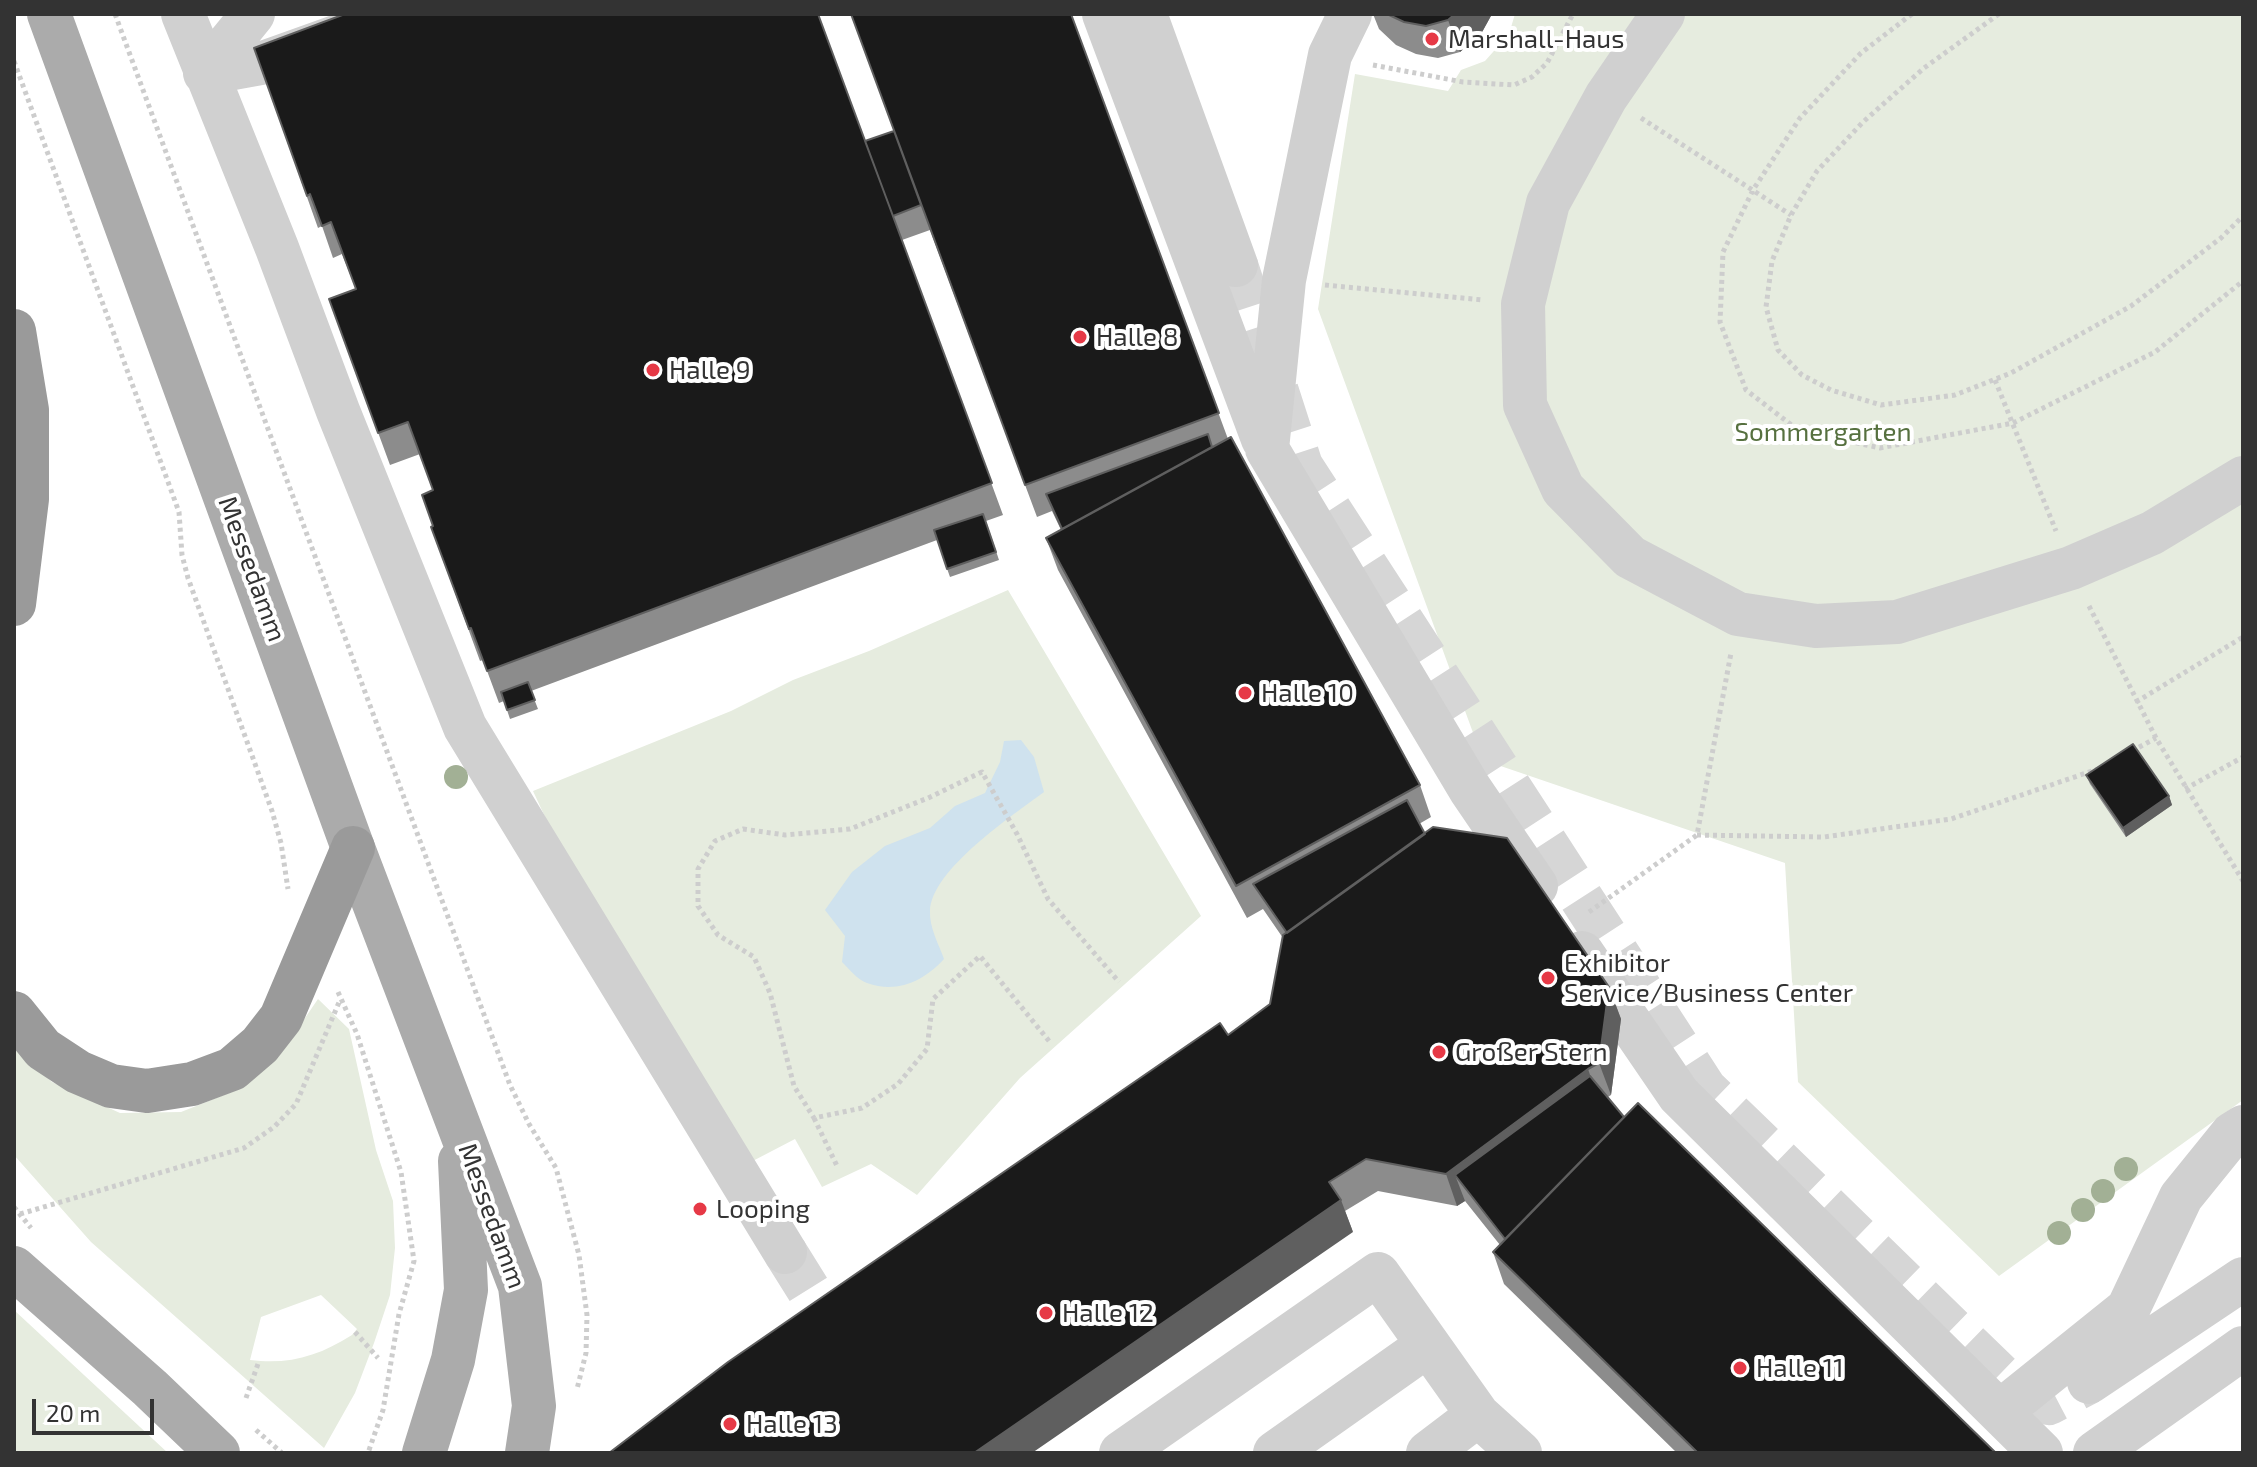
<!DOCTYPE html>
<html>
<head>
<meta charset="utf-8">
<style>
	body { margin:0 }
	#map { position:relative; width:2257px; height:1467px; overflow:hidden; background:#fff; font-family:"Exo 2",sans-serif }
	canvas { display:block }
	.frame { position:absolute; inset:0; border:16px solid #333; pointer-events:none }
	.scale { position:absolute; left:32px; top:1399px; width:122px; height:36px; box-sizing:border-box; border:4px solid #333; border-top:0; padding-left:10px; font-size:24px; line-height:28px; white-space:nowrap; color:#333; -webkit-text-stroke:6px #fff; paint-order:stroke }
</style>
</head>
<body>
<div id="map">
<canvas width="2257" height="1467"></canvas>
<div class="frame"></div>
<div class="scale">20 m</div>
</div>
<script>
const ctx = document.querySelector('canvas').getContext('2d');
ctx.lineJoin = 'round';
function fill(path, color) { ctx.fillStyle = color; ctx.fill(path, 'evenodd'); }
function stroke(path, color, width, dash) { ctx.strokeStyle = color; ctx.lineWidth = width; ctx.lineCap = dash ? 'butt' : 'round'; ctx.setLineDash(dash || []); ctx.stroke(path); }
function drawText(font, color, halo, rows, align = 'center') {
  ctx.font = font + ' "Exo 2",sans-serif'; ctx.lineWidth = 8; ctx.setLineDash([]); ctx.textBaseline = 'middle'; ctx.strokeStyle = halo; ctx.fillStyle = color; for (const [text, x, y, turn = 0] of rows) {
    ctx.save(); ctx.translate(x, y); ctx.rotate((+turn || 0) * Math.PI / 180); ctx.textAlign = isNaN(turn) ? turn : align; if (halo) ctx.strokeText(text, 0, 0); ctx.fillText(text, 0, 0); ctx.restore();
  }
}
const green = new Path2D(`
	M1515,14H2243V1100L1999,1276L1798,1082L1785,863L1483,760L1318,309L1355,74L1448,91L1461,70L1485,61L1509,34Z
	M1008,590L1201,916L1020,1078L917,1195L871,1164L822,1187L795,1139L747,1164L546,819L533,791L731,711L793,680L869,651Z
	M318,999L349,1029L376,1150L393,1201L395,1248L390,1295L374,1343L355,1393L324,1448L91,1242L14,1155V1047L52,1082L120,1113L181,1112L234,1091L279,1056ZM321,1295L357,1329L352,1335C319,1356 289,1365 250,1360L261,1317Z
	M14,1310L168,1453H14Z`);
const water = new Path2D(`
	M1021,740L1034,757L1044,792C1013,815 931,870 930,911C929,927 939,945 944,959C924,981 897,994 867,983C858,980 849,969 842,962L845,936L825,910L852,872L885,846L930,828L955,806L985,793L1000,762L1004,741Z`);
const minorTunnel = new Path2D(`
	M1236,265L1301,466L1705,1089L2005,1380L2049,1403L2089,1382
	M785,1252L895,1428L914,1453`);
const path = new Path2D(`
	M115,14L510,1085L529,1124L556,1168L579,1255L587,1315L586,1353L577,1389
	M1912,14L1861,53L1800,118L1753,190L1723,252L1720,322L1746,390L1798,430L1880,448L2013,423L2155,352L2243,281
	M1999,14L1924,68L1863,122L1817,171L1791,215L1772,261L1766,307L1778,350L1802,375L1831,390L1881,405L1955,395L2011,373L2131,306L2221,238L2243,216
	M14,61L179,512L182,555L188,578L272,811L281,843L288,889
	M1373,65L1463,82L1514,85L1532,77L1547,63L1573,14
	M1641,118L1791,215
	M1325,285L1483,300
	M1995,380L2056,531
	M2089,606L2156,738L2243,881
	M2136,702L2243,637
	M2132,751L2156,738
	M2185,789L2243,757
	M1697,835L1824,837L1951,819L2098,769
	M1589,912L1697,835L1731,653
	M338,992L357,1034L401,1172L414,1261L399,1314L383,1410L368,1453
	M1049,1041L980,956L933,999L927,1049L898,1084L862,1108L814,1118L794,1086L770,993L754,957L718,935L698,906V869L715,841L743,829L785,835L850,829L928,798L982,772L1017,834L1048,899L1119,982
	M814,1118L838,1168
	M14,1207L31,1228
	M20,1214L244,1148L274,1127L296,1104L340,1000
	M355,1332L378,1358
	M246,1398L259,1361
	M256,1430L282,1453`);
const minor = new Path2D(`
	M183,14L277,248L338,411L465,727L785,1252
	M1104,14L1263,439
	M1145,14L1236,265
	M1350,14L1330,55L1284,280L1267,449L1470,789L1536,886
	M1663,14L1606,97L1548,203L1523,304L1525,405L1563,489L1630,557L1738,614L1816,626L1897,622L2071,568L2152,533L2243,478
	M205,73L266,62L400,14
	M205,73L253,14
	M1582,953L1679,1095L2041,1453
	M2089,1382L2243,1279
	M2001,1411L2128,1309L2181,1197L2232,1134L2243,1127
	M1121,1453L1378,1274L1478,1415L1520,1453
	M1275,1453L1428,1345
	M1428,1453L1478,1415
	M2095,1453L2243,1348`);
const major = new Path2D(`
	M49,14L353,848L520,1286L534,1406L527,1453
	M14,1268L150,1388L218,1453
	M424,1453L453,1360L466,1290L460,1161`);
const highway = new Path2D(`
	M14,331L27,410V499L14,604
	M14,1013L43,1049L78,1072L111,1086L147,1091L192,1084L232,1069L260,1045L281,1018L353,848`);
const trees = [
	[456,777],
	[2126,1169],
	[2103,1191],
	[2083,1210],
	[2059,1233]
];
const wall = new Path2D(`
	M1071,14L1228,439L1420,785L1431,817L1419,824L1425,834L1609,987L1621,1019L1611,1095L1608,1097L1624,1117L1996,1453H1677L1504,1284L1493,1252L1500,1245L1465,1201L1457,1206L1378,1191L1345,1211L1353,1232L1228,1035L1270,1004L1283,938L1263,909L1247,918L1058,570L1046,538L1061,530L1052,511L1037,517L930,230L902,240L1003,515L986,521L999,560L950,577L937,540L531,691L538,709L510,719L504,701L499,703L483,660L480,661L431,527H433V490L420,454L390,465L329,299L356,289L342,254L333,258L322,226L318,228L254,48L889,205L894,131Z
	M1373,14H1492L1481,34L1460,52L1438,58L1416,54L1396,45L1379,29Z
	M2086,775L2169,796L2172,805L2126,837L2090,784Z`);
const shadedWall = new Path2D(`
	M1455,14H1492L1481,34L1460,52L1448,20Z
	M2169,796L2172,805L2126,837L2123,828Z
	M1609,987L1621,1019L1611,1095L1599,1063Z
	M1588,1069L1599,1101L1455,1175L1465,1201L1457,1206L1446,1174Z
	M1341,1200L1353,1232L1032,1453H974Z`);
const building = new Path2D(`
	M345,14H818L992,483L487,671L471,628L469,629L431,527L433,526L422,495L433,490L408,422L378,433L329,299L356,289L331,222L322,226L310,194L307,196L254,48Z
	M851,14H1071L1219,413L1025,485Z
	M1387,14H1455L1448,20L1426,26L1404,22Z
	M894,131L921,205L893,216L865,141Z
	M1208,434L1212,447L1062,529L1046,494Z
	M1231,437L1420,785L1236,886L1046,538Z
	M983,514L996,552L947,569L934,530Z
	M528,682L535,700L507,710L501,692Z
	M2133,744L2169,796L2123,828L2086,775Z
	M1407,800L1425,834L1287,933L1253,884Z
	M1433,827L1507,838L1609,987L1599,1063L1588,1069L1446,1174L1366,1159L1329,1182L1341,1200L974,1453H609L728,1362L1220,1023L1228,1035L1270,1004L1283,935Z
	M1590,1076L1624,1117L1505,1239L1455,1175Z
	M1638,1103L1996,1453H1698L1493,1252Z`);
const markers = [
	[1432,39,8,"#e63946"],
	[1080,337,8,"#e63946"],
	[653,370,8,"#e63946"],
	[1245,693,8,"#e63946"],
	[1548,978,8,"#e63946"],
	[1439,1052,8,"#e63946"],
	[700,1209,8,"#e63946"],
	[1046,1313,8,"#e63946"],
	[1740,1368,8,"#e63946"],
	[730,1424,8,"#e63946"]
];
const poiNames = [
	["Marshall-Haus",1448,39],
	["Halle 8",1096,337],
	["Halle 9",669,370],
	["Halle 10",1261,693],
	["Exhibitor",1564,963],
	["Service/Business Center",1564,993],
	["Großer Stern",1455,1052],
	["Looping",716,1209],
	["Halle 12",1062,1313],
	["Halle 11",1756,1368],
	["Halle 13",746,1424]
];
const parkNames = [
	["Sommergarten",1823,432]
];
const streetNames = [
	["Messedamm",252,569,70],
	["Messedamm",492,1216,70]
];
fill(green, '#e6ecdf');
fill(water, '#cfe2ee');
stroke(minorTunnel, '#d6d6d6', 44, [44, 22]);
stroke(path, '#cdcdcd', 5, [4, 4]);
stroke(minor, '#d0d0d0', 44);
stroke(major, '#ababab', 44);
stroke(highway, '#9a9a9a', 44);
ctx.fillStyle = '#a2b095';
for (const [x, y] of trees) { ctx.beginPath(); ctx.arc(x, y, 12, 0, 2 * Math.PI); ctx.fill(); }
fill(wall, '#8c8c8c');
fill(shadedWall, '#5f5f5f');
fill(building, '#1a1a1a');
stroke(building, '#5f5f5f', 2);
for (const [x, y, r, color] of markers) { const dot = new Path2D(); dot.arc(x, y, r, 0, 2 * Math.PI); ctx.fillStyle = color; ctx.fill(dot); stroke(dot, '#fff', 3); }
drawText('26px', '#333', '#fff', poiNames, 'left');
drawText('26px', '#56703f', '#fff', parkNames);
drawText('26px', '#333', '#fff', streetNames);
</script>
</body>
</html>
